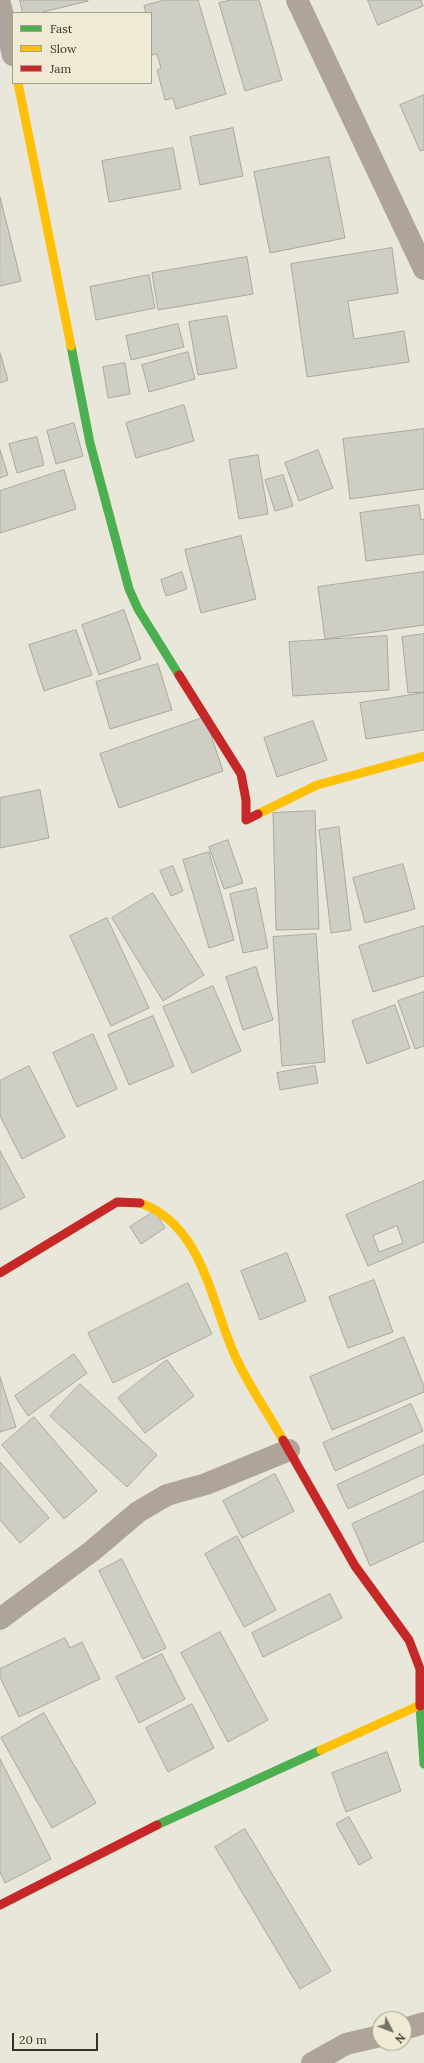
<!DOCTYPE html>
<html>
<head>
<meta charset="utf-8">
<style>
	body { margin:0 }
	#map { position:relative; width:424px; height:2063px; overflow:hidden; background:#e9e6da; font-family:Lora,serif }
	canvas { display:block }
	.legend { position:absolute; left:12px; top:12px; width:140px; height:72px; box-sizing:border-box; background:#efead4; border:1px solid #a5a190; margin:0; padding:5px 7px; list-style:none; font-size:12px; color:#35332b }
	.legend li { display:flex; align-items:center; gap:8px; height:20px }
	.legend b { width:20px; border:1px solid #a5a190 }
	.north { position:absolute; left:372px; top:2011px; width:40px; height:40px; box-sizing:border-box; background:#efead4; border:1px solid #a5a190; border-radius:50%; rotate:132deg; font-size:11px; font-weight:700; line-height:16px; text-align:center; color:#35332b }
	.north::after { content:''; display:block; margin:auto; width:14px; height:18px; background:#747268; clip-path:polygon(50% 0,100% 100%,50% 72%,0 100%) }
	.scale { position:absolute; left:12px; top:2033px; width:86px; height:18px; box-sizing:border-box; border:2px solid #35332b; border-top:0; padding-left:5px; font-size:12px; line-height:14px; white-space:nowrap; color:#35332b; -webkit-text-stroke:3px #efead4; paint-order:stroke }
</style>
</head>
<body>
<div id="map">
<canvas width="424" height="2063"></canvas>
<ul class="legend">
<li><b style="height:5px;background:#4caf50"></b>Fast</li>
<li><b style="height:5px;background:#ffc107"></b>Slow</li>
<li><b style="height:5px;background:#c62828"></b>Jam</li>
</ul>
<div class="north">N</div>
<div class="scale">20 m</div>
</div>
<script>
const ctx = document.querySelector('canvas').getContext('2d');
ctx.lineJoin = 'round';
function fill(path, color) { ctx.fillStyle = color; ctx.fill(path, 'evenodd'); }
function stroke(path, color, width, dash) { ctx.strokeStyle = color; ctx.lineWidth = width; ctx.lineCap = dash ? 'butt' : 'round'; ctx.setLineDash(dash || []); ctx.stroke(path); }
const building = new Path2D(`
	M20,0H88V1L39,13H23Z
	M164,0H198L226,94L176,109L173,98L165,100L157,70L161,68L157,54L152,55L151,51V13H146L144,6Z
	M231,0H259L282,80L245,91L219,3Z
	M368,0H421L423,6L378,25Z
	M424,95V150L420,151L400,105Z
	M233,128L243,176L200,185L190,137Z
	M173,148L181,189L109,202L102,161Z
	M329,157L345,238L270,253L254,172Z
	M0,197L21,281L0,286Z
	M392,248L398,293L348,301L354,339L404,331L409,362L307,377L291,264Z
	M247,257L253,294L158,310L152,273Z
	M149,275L155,308L96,320L90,287Z
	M227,316L237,368L198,375L189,322Z
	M178,324L184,347L131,360L126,336Z
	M188,352L195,379L149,392L142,365Z
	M0,353L8,380L0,383Z
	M125,363L130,394L108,398L103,367Z
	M184,405L194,441L136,458L126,423Z
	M74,423L83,456L56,464L47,431Z
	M424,429V489L350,499L343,439Z
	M37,437L44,465L17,473L9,444Z
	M0,450L8,475L0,478Z
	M318,450L333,488L299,501L285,463Z
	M258,455L268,514L239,519L229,460Z
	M64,470L76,509L0,533V491Z
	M283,475L293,506L275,511L265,480Z
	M419,505L421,520L424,519V554L366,561L360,513Z
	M241,536L256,599L201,613L185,550Z
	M182,572L187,589L166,596L161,580Z
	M424,572V625L325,639L318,587Z
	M124,610L141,659L99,675L82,625Z
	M76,630L92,675L44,691L29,645Z
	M424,634V692L408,693L402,637Z
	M387,636L389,690L293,696L289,642Z
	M158,664L172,710L110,729L96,682Z
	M424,693V730L366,739L360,703Z
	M205,717L223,771L119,808L100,754Z
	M313,721L327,760L277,777L264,738Z
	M40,790L49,838L0,848V798Z
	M315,811L319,929L276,930L273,813Z
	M339,827L351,930L331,933L319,830Z
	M228,840L243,883L224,889L209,847Z
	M209,852L234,940L209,948L183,860Z
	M403,864L415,909L365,923L353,878Z
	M173,866L183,891L171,896L160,871Z
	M256,888L268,948L243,953L230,894Z
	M153,893L204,975L163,1001L112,918Z
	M107,918L149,1008L111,1026L70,936Z
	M424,926V976L373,992L359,946Z
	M316,934L325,1062L282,1066L273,937Z
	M256,967L273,1020L243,1030L226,977Z
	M213,986L241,1051L192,1073L163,1007Z
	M424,992V1046L415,1049L398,1001Z
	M395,1005L410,1048L367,1064L352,1021Z
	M153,1016L174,1066L129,1085L108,1035Z
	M93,1034L117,1089L77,1107L53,1053Z
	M29,1066L65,1137L22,1159L0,1116V1081Z
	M315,1066L318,1083L280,1090L277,1073Z
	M0,1151L25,1197L0,1210Z
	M424,1181V1242L368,1266L346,1215ZM397,1226L403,1243L379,1252L373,1236Z
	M155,1211L165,1228L141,1244L130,1227Z
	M287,1253L306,1301L260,1320L241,1271Z
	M374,1280L393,1332L348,1348L329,1297Z
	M188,1283L212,1334L113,1383L88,1333Z
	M404,1337L424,1386V1392L332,1430L310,1377Z
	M74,1354L87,1373L28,1416L15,1396Z
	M167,1360L194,1396L145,1433L118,1398Z
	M0,1377L16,1427L0,1432Z
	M80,1384L157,1455L127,1487L50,1416Z
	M411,1404L423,1431L335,1471L323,1443Z
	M34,1417L97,1491L64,1519L2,1445Z
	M424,1445V1474L348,1509L337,1485Z
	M0,1462L49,1518L20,1543L0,1520Z
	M275,1474L294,1511L242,1538L223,1501Z
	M424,1491V1541L370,1566L352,1524Z
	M237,1536L276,1610L244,1627L205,1554Z
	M122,1559L166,1648L143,1659L99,1571Z
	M330,1594L342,1618L263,1657L252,1633Z
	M220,1632L268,1720L228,1742L181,1653Z
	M65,1638L70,1648L82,1642L100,1679L19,1717L0,1677V1669Z
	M162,1654L185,1699L139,1723L116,1677Z
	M192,1704L214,1748L168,1772L146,1728Z
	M44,1713L96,1803L52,1828L1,1738Z
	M387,1752L401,1791L346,1812L332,1773Z
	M0,1759L51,1859L5,1883L0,1872Z
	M349,1817L372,1858L359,1865L336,1824Z
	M245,1829L331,1971L300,1989L215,1847Z`);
const street = new Path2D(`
	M297,0L424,269
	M0,4L13,55
	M0,1619L92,1551L138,1512L167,1495L206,1484L289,1450
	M404,2029L424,2023
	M312,2063L346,2044L380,2036`);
const fast = new Path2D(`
	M71,346L90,443L129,589L138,609L179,675
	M420,1706L424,1764
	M157,1825L321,1750`);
const slow = new Path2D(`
	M18,83L71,346
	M258,814L317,785L424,756
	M140,1203C204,1225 211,1305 236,1358C249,1386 268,1413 283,1440
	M321,1750L420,1705`);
const jam = new Path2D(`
	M179,675L241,774L246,800V820L258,814
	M0,1273L117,1202L140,1203
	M283,1440L355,1566L409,1640L420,1669V1706
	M0,1905L157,1825`);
fill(building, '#cecec5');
stroke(building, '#a9a9a0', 1);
stroke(street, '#afa499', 22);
stroke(fast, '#4caf50', 9);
stroke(slow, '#ffc107', 9);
stroke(jam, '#c62828', 9);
</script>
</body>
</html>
